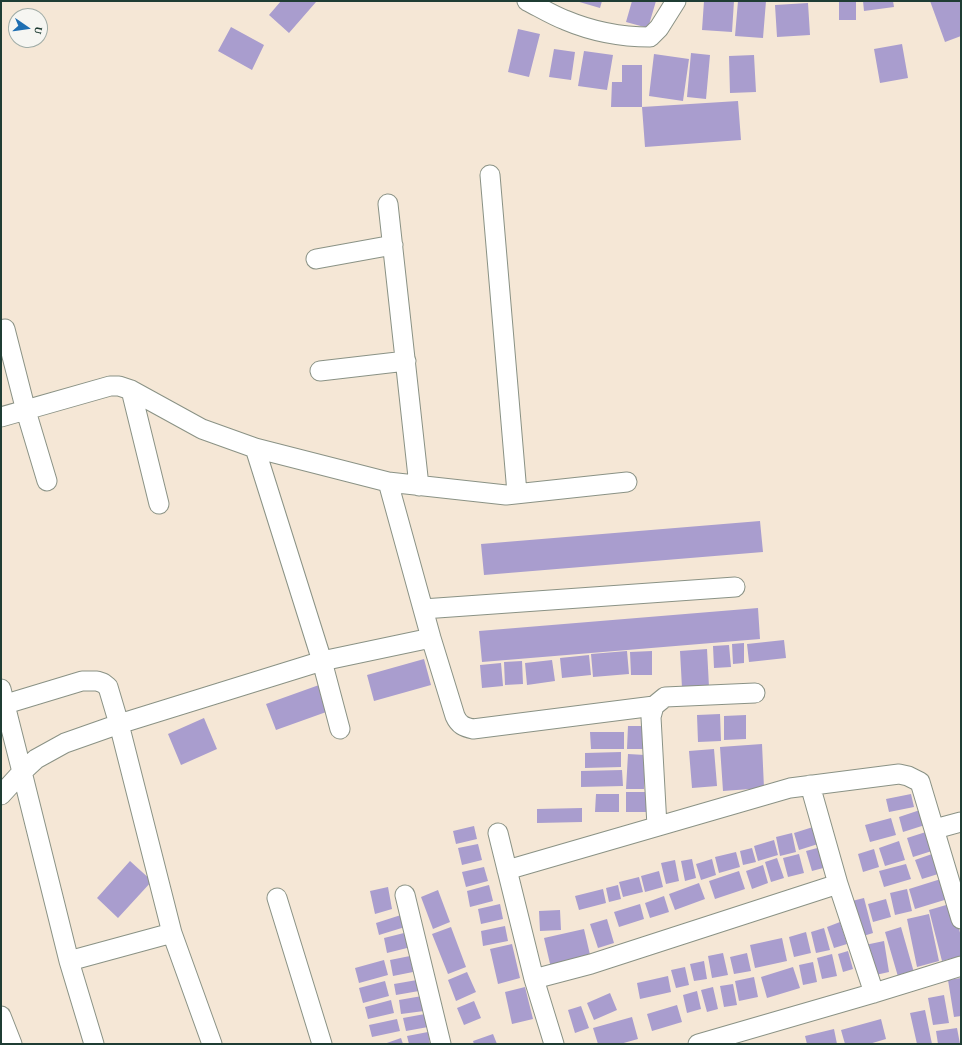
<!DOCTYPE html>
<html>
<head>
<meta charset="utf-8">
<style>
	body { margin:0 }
	#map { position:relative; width:962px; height:1045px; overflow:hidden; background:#f5e7d6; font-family:"Gentium Book Plus",serif }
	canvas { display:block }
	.frame { position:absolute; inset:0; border:2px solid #1f3d34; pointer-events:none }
	.north { position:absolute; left:8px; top:8px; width:40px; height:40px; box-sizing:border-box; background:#f6f6f2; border:1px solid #a0aca6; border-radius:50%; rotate:103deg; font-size:11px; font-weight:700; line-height:16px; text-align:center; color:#1f3d34 }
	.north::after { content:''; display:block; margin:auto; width:14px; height:18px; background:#1f6fb2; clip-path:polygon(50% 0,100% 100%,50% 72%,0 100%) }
</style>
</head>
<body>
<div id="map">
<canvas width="962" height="1045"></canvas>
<div class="frame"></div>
<div class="north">U</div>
</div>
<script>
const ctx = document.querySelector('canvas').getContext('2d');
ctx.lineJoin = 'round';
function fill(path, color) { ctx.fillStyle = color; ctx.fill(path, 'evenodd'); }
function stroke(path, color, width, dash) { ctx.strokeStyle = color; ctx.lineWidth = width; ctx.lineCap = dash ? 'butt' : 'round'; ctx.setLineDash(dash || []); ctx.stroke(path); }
const building = new Path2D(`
	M281,1H315L316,2L289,33L269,15Z
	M576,1H602L600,8Z
	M632,1H656L648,28L626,22Z
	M704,1H734L732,32L702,30Z
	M738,1H766L763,38L735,36Z
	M839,1H856V20H839Z
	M863,1H893L894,7L864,11Z
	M930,1H961V36L945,42Z
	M808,3L810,35L777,37L775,5Z
	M231,27L264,45L252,70L218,51Z
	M518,29L540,34L529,77L508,72Z
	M902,44L908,78L880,83L874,49Z
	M554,49L575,52L571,80L549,77Z
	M584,51L613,55L607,90L578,86Z
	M691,53L710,55L706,99L687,97Z
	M654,54L689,59L683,101L649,96Z
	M754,55L756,92L730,93L729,56Z
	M622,65H642V107L738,101L741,140L645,147L642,107H611L612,82H622Z
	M760,521L763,552L484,575L481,544Z
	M758,608L760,639L482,662L479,631Z
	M784,640L786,658L749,662L747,644Z
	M744,643V663L733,664L732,644Z
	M729,645L731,667L714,668L713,646Z
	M707,649L709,687L682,688L680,651Z
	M627,651L629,674L593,677L591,654Z
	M652,651V675H631L630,652Z
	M589,655L591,675L562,678L560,658Z
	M424,659L431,685L374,701L367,675Z
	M552,660L555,681L527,685L525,663Z
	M522,661L523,684L505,685L504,662Z
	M501,663L503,686L482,688L480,665Z
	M319,685L329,711L276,730L266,704Z
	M720,714L721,741L698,742L697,715Z
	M746,715V739L724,740V716Z
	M204,718L217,749L181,765L168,734Z
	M628,726H647V749H627Z
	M590,732H624V749H591Z
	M762,744L764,788L723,791L720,747Z
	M714,749L717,786L692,788L689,751Z
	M621,752V767L585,768V753Z
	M628,754L645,755L644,789H626Z
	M622,770L623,786L581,787V771Z
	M626,792H651V812H626Z
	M596,794H619V812H595Z
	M911,794L914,807L889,812L886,799Z
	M582,808V822L537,823V809Z
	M920,810L925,825L903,832L899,817Z
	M891,818L896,835L870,842L865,825Z
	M474,826L477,839L456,844L453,831Z
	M813,827L818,844L799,850L794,833Z
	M929,831L935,850L913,857L907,838Z
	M792,833L796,852L780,856L776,837Z
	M774,840L778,855L758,861L754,846Z
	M899,841L905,860L885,866L879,848Z
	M478,844L482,860L462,865L458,848Z
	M821,847L827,867L812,871L806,851Z
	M752,848L756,862L743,865L740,851Z
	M874,849L879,867L863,872L858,854Z
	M736,852L740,867L719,873L715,857Z
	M799,854L804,873L788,877L783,858Z
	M932,854L938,874L922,879L915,860Z
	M777,858L784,878L771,882L765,862Z
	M692,859L696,878L685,881L681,861Z
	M712,859L716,875L701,880L696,864Z
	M675,860L679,881L666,884L661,863Z
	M130,861L152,881L118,918L97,898Z
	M906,864L911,879L884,887L879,871Z
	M763,865L768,883L752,889L746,871Z
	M484,867L488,881L466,887L462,872Z
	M659,871L663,887L645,892L641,876Z
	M739,871L745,889L715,899L709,881Z
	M639,877L643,892L623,897L619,882Z
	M944,878L951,898L915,909L909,889Z
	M699,883L705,899L675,910L669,894Z
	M489,885L493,901L470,907L467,891Z
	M618,885L621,899L609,902L606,888Z
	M388,887L392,909L375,914L370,891Z
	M603,889L606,903L579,910L575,896Z
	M907,889L912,911L895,915L890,893Z
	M438,890L450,922L433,929L421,897Z
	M664,896L669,912L650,918L645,903Z
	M864,898L873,933L857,938L848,902Z
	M886,899L891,917L873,922L868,904Z
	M953,903L961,937V956L942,961L929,910Z
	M500,904L503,919L481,924L478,909Z
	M640,904L644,919L619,927L614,912Z
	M560,910L561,930L540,931L539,911Z
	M929,914L939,961L917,967L907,919Z
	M401,915L405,927L379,935L376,923Z
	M607,919L614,943L598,948L590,924Z
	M840,922L847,944L834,948L827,927Z
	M505,926L508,941L483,946L481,931Z
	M451,927L466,967L448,974L432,934Z
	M901,927L915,976L899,980L885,932Z
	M824,928L830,950L816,953L811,932Z
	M584,929L591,959L551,968L544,938Z
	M408,932L411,947L387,953L384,938Z
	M806,932L811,953L794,957L789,937Z
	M782,938L787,961L755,968L750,945Z
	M884,941L889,972L871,976L865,945Z
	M512,944L520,978L498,984L490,949Z
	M848,951L853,969L843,972L838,954Z
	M723,953L728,975L712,978L708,956Z
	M747,953L751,971L734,974L730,957Z
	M832,954L837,976L822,979L817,958Z
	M410,956L413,972L393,976L390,960Z
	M384,960L388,975L359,983L355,968Z
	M704,961L707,979L694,981L690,964Z
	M813,962L817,982L803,985L799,965Z
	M685,967L689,985L676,988L671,970Z
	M793,967L800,988L767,998L761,977Z
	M467,972L476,992L456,1001L448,980Z
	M668,976L671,992L640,999L637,983Z
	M754,977L758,997L739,1001L735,981Z
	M961,978V1016L954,1017L948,980Z
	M417,980L419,991L396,995L394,984Z
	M385,981L389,996L363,1003L359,988Z
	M733,984L737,1005L724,1007L720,986Z
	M525,987L533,1019L512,1024L505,992Z
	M713,987L718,1009L707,1012L701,990Z
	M697,991L701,1009L687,1013L683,995Z
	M610,993L617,1010L594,1020L587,1003Z
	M944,995L949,1023L933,1025L928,998Z
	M422,996L424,1011L401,1014L399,1000Z
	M391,1000L394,1013L368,1019L365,1007Z
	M474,1001L481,1018L464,1025L457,1008Z
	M677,1005L682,1022L652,1031L647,1014Z
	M581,1006L589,1028L575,1033L568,1010Z
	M925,1010L932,1044H917L910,1013Z
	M425,1014L428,1027L406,1031L403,1018Z
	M632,1017L638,1039L620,1044H598L593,1028Z
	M397,1019L400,1031L372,1037L369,1025Z
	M881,1019L886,1039L869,1044H845L841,1030Z
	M957,1028L960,1044H938L936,1031Z
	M834,1029L837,1044H807L805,1036Z
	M428,1032L430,1044H409L407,1036Z
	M493,1034L497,1044H474L473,1041Z
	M401,1038L403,1044H384Z`);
const street = new Path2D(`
	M527,1C539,7 552,15 565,20C591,31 622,37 650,37L659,28L676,1
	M490,175L517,493
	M388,204L419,486
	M316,259L393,245
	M5,329L26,411L47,481
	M320,371L406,361
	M131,390L159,504
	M1,417L110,386H119L131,390L202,429L255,448L388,482L506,495L627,482
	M255,448L322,661L340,729
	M388,482L431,638L455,716C459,725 464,727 473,729L654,706
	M423,609L735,587
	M1,689L22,772L36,759L65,743L119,724L322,661L431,638
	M6,704L82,681H97L103,683L108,687L119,724L172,933
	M810,785L838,884L874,993
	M1,795L22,772L69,961L172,933L212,1044
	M657,826L651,717L654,706L665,697L755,693
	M935,829L961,822
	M498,833L534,979
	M507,870L790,788L899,774L908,776L920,782L961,919
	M405,895L441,1044
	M277,898L322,1044
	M69,961L94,1044
	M1,1016L12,1044
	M554,1044L534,979L591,964L838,884
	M698,1044L874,993L961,966`);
fill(building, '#a99dce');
stroke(street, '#8a9285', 21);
stroke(street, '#fff', 19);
</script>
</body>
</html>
